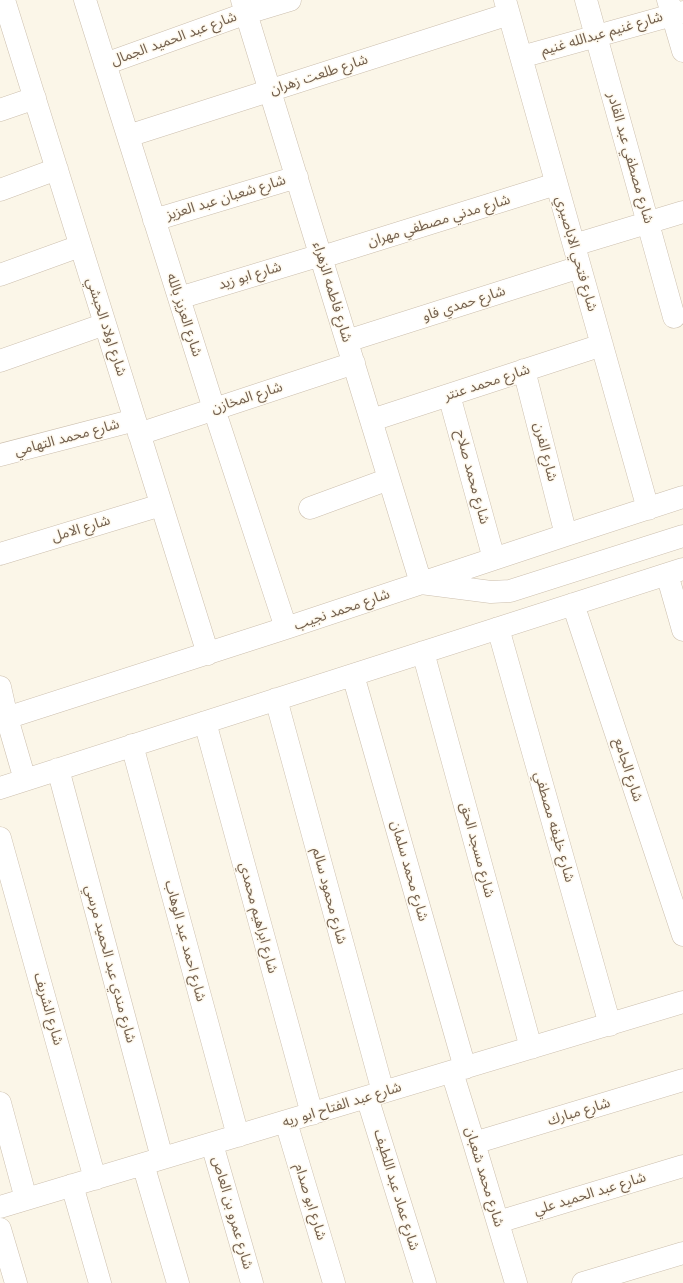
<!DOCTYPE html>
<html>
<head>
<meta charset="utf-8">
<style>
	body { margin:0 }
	canvas { display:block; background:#fbf6e8 }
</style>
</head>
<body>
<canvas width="683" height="1283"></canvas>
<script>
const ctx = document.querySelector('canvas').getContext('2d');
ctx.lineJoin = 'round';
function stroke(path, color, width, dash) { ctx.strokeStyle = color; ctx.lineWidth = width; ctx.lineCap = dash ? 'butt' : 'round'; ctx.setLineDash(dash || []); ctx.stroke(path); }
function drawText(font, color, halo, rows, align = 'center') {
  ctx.font = font + ' Arial,"Noto Sans Arabic",sans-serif'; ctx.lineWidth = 3; ctx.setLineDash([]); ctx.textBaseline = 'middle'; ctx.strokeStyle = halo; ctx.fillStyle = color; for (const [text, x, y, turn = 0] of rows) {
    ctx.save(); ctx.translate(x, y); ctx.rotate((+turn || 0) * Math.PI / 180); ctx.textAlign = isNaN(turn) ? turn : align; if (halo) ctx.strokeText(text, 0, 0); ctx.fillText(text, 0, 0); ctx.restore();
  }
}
const minor = new Path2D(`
	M4,0L208,654
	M85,0L214,409L286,628
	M242,0L421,583L491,592L510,591L683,536
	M505,0L648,509
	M586,0L674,317
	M668,0L683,51
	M521,57L683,12
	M105,64L247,13L290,0
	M0,110L35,98
	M128,136L509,14
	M0,190L57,169
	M154,220L297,177
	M574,245L683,212
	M322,257L556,184
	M0,275L80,246
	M179,298L321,255
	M347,341L580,267
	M0,361L105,324
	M524,370L566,535
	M449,395L494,559
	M372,420L602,345
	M139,434L354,363
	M0,455L135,420
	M310,508L389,479
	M0,554L161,505
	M667,574L683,630
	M573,604L683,935
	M498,628L610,1025
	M423,652L531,1048
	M353,675L465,1068
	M0,687L7,718L25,780
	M276,699L383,1092
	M0,720L286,628L566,535L683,497
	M205,722L312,1114
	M132,745L238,1136
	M58,769L162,1158
	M0,788L683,569
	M0,838L95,1179
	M452,1072L474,1143L516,1283
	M367,1097L425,1283
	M0,1103L26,1199
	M286,1122L334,1283
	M474,1143L683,1080
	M212,1144L252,1283
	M143,1164L178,1283
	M72,1185L100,1283
	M0,1207L683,1002
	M498,1222L683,1166
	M0,1229L16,1283
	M583,1283L683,1253`);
const streetNames = [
	["شارع غنيم عبدالله غنيم",602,34,-16],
	["شارع عبد الحميد الجمال",174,39,-20],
	["شارع طلعت زهران",319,75,-18],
	["شارع مصطفي عبد القادر",630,158,74],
	["شارع شعبان عبد العزيز",226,198,-17],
	["شارع مدني مصطفي مهران",439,221,-17],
	["شارع فتحي الاباصيري",576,254,74],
	["شارع ابو زيد",250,276,-17],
	["شارع فاطمه الزهراء",332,292,73],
	["شارع حمدي فاو",464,304,-18],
	["شارع العزيز بالله",184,315,72],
	["شارع اولاد الحبشي",106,327,72],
	["شارع محمد عنتر",487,383,-18],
	["شارع المخازن",247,398,-18],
	["شارع محمد التهامي",67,438,-15],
	["شارع الفرن",545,452,76],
	["شارع محمد صلاح",472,477,75],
	["شارع الامل",81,529,-17],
	["شارع محمد نجيب",342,610,-19],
	["شارع الجامع",628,770,72],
	["شارع خليفه مصطفي",554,827,74],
	["شارع مسجد الحق",477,850,75],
	["شارع محمد سلمان",409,871,74],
	["شارع محمود سالم",329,896,75],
	["شارع ابراهيم محمدي",258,918,75],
	["شارع احمد عبد الوهاب",185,941,75],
	["شارع مندي عبد الحميد مرسي",110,964,75],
	["شارع الشريف",48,1009,74],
	["شارع عبد الفتاح ابو ريه",342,1105,-17],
	["شارع مبارك",579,1112,-17],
	["شارع محمد شعبان",484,1177,73],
	["شارع عماد عبد اللطيف",396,1190,73],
	["شارع عبد الحميد علي",590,1194,-17],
	["شارع ابو صدام",310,1202,73],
	["شارع عمرو بن العاص",232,1213,74]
];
stroke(minor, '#ccbfae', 23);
stroke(minor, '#fff', 22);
drawText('14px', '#73604e', '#fef9ee', streetNames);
</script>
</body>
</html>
